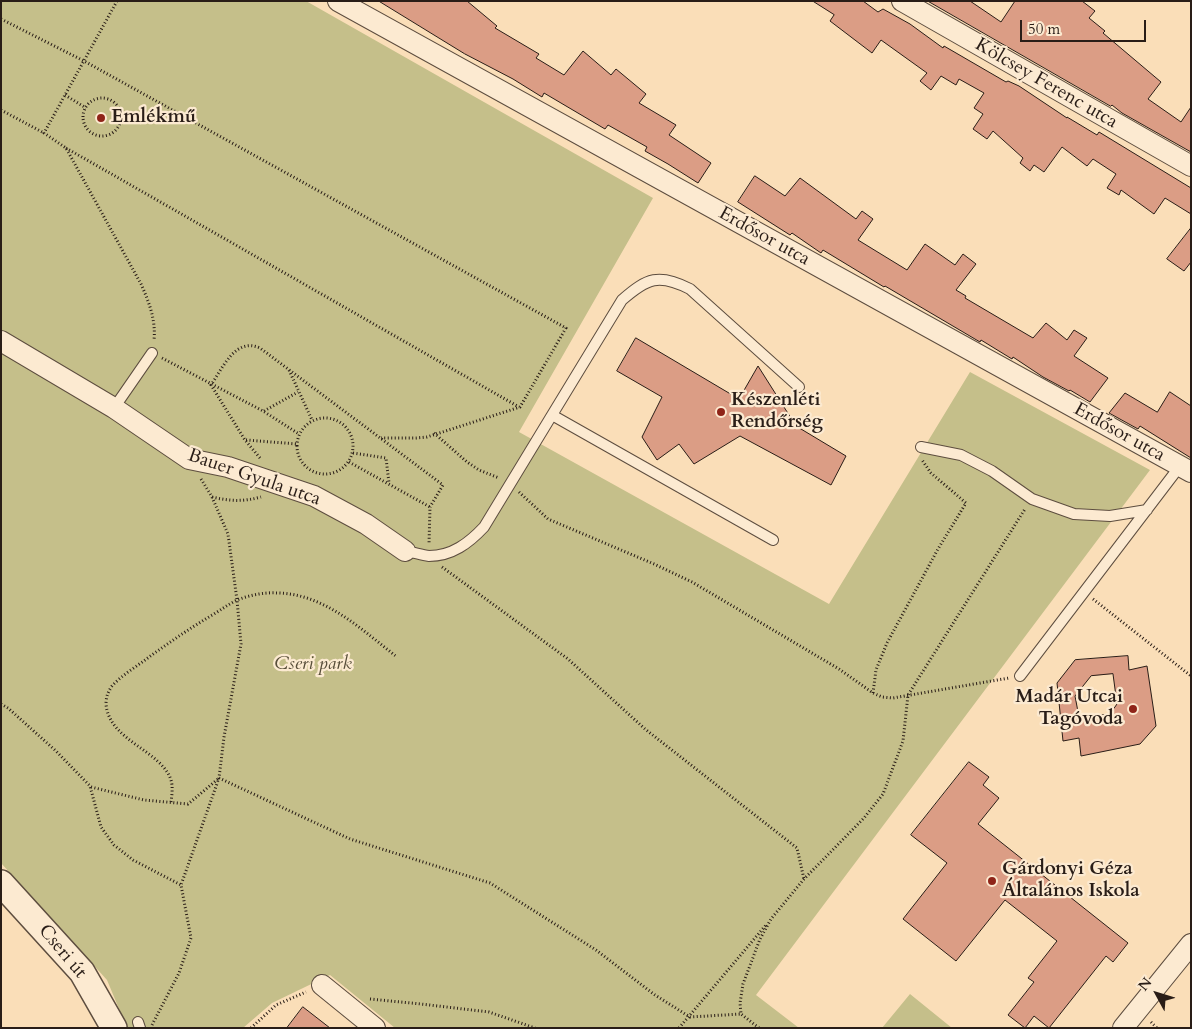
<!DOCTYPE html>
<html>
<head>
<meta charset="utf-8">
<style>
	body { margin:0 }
	#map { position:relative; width:1192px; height:1029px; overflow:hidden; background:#fadeb8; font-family:Cardo,serif }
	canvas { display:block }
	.frame { position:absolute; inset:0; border:2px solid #291d17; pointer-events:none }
	.north { position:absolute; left:1132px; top:969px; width:50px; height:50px; -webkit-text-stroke:4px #fcead1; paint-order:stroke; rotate:309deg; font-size:14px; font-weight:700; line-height:20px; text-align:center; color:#291d17 }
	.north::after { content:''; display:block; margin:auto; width:18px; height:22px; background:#291d17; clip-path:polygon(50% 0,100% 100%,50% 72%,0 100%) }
	.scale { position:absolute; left:1020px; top:20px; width:126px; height:22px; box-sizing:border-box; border:2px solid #291d17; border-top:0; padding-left:6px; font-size:15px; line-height:18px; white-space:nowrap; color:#291d17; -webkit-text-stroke:4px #fcead1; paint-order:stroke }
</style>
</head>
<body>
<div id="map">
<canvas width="1192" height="1029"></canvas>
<div class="frame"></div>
<div class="north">N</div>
<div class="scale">50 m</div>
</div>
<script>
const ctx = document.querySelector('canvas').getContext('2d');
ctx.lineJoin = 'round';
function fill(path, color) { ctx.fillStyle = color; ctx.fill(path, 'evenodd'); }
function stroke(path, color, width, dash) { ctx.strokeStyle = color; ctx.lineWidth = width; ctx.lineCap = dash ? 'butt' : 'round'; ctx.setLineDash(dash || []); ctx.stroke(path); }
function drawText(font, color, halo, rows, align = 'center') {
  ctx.font = font + ' Cardo,serif'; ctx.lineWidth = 4.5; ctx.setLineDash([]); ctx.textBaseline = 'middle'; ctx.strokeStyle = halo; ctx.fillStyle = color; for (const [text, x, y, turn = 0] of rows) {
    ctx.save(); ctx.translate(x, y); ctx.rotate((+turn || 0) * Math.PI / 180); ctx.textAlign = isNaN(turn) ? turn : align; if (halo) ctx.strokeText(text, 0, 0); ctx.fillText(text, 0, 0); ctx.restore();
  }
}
const green = new Path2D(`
	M1,1H306L653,198L519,432L829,604L970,372L1150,470L756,995L799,1028H395L330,975L272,1003L243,1028H127L107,980L1,863Z
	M910,994L952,1028H882Z`);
const building = new Path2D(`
	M379,1H467L497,26L495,28L539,54L536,58L564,75L583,51L611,75L616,69L646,94L639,103L676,125L669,135L711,163L698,183L668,164L645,151L647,147L608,125L605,129L544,93L542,97L513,79L465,54Z
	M813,1H863L878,12L883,9L910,24L943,48L944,46L1006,82L1008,81L1019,86L1067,118V117L1097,135L1099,132L1191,188V214L1165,198L1154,214L1121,190L1119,195L1107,188L1116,174L1093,159L1087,166L1062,147L1044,172L1034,165L1030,171L1020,163L1023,158L993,131L987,139L973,129L983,114L974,108L984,93L959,79L956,85L941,76L931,90L920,81L927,73L881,40L872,53L830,21L834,15Z
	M928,1H970L1001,22L1015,1H1082L1095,11L1089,18L1105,31L1103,33L1161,82L1148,99L1181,122L1191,107V152L1122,113L1112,105L1111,106Z
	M755,176L785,196L800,178L856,219L862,211L873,219L858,240L907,270L925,244L955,265L963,254L976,264L956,290L966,296L965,298L1033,338L1046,323L1067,340L1074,330L1087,338L1074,356L1108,378L1090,402L1070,390L1069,391L1043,377L1013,357L1012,359L981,340L980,342L885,286L884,287L823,250L821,253L792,233L790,235L738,202Z
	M1191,228V262L1184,271L1167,259Z
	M636,338L739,399L758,366L796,426L846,456L831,485L740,436L694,464L679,444L657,460L642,437L662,397L617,371Z
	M1170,392L1191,406V458L1140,426L1138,429L1109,413L1125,393L1157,412Z
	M1128,656L1129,670L1147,666L1156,726L1140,744L1081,756L1079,738L1063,741L1057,683L1075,660ZM1113,674L1117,704L1110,714L1079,717L1075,696L1091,676Z
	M969,762L989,777L983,785L999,798L978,824L1128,943L1113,962L1106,956L1049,1028L1034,1016L1025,1028L1008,1015L1034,982L1028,978L1057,941L1005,900L956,961L903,919L947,863L911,835Z
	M303,1007L330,1028H287Z`);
const path = new Path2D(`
	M117,1L44,133L66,148L141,284C149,302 156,320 154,340
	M1,19L84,61L566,328L520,407L427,437L416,438H381
	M65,95L86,108
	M83 117a19 19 0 1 1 38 0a19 19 0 1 1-38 0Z
	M1,110L44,133
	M66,148L519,407
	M162,358L263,411L299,434
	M289,370L312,420
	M264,411L298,392
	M297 446a28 28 0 1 1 56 0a28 28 0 1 1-56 0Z
	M434,433L467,462L479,470L499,478
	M246,440L297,444
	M353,453L386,458L389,483
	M260,458L245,440L211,385C223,368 235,337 260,348L443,485L430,507L429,544
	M349,462L430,507
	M201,479L212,497L228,534L237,600L241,644L224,737L219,778L350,839L490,883L596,950L655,995L690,1017L741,1014
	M519,492L548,519L654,564L692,582L839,669L873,693L882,697L893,698L1009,678
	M212,497C229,501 243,502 261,497
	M442,567L568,659L645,729L797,848L804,879
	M1093,599L1191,676
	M873,693L876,670L887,643L938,549L966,503L931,473L922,460
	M1,704L8,708L56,751L90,786L101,827L114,845L133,860L181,885
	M91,787L144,800L188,804L218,779
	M171,802C172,795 173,787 171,780C161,750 109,741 106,704C106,697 108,692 112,686C121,676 134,668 145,660C167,644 190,628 214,614C222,609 229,604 237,600C250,595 265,592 278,593C325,594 362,630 397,657
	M370,999L421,1004L489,1012L535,1028
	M1151,1022L1157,1028
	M152,1025L179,973L191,938L181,885L219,778
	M251,1028L276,1005L306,992
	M679,1028L766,925
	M759,1028L741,1014L740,1003L743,984L760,939L771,919L804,879L864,818L883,794L903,741L908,695L1025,509`);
const service = new Path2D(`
	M114,408L152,353
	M552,415L622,300C647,278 659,273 690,289L799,387
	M921,447L961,455L992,471L1032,499L1074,514L1110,516L1147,510
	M405,551C413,552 421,555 429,556C452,556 469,543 484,527L552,415L773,540
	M1020,676L1180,466
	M138,1022L140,1028`);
const minor = new Path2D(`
	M338,1L1191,472
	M902,1L1191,166
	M1,341L114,408L189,459L228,467L314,496L366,524L405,551
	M322,985L375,1028
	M1123,1028L1191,944`);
const tertiary = new Path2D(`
	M1,883L82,972L114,1028`);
const markers = [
	[101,118,5,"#8f2418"],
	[721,412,5,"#8f2418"],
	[1133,709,5,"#8f2418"],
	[992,881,5,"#8f2418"]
];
const streetNames = [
	["Kölcsey Ferenc utca",1046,84,30],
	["Erdősor utca",764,237,29],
	["Erdősor utca",1119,433,29],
	["Bauer Gyula utca",254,478,19],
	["Cseri út",62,952,50]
];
const poiNames = [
	["Emlékmű",111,118],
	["Készenléti",731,401],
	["Rendőrség",731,423],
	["Madár Utcai",1123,698,"right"],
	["Tagóvoda",1123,720,"right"],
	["Gárdonyi Géza",1002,870],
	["Általános Iskola",1002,892]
];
const parkNames = [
	["Cseri park",313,665]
];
fill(green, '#c5bf8a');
fill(building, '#db9d85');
stroke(building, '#291d17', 1);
stroke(service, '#5d4d3f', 12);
stroke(minor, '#5d4d3f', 22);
stroke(tertiary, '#5d4d3f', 28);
stroke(path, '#291d17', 3, [1, 2.5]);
stroke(service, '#fcead1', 10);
stroke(minor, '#fcead1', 20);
stroke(tertiary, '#fcead1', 25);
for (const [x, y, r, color] of markers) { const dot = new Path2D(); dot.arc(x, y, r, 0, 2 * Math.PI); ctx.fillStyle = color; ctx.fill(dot); stroke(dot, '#fcead1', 2); }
drawText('19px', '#291d17', '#fcead1', streetNames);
drawText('bold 19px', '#291d17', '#fcead1', poiNames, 'left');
drawText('italic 19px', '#584e3a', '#fcead1', parkNames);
</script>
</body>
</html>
